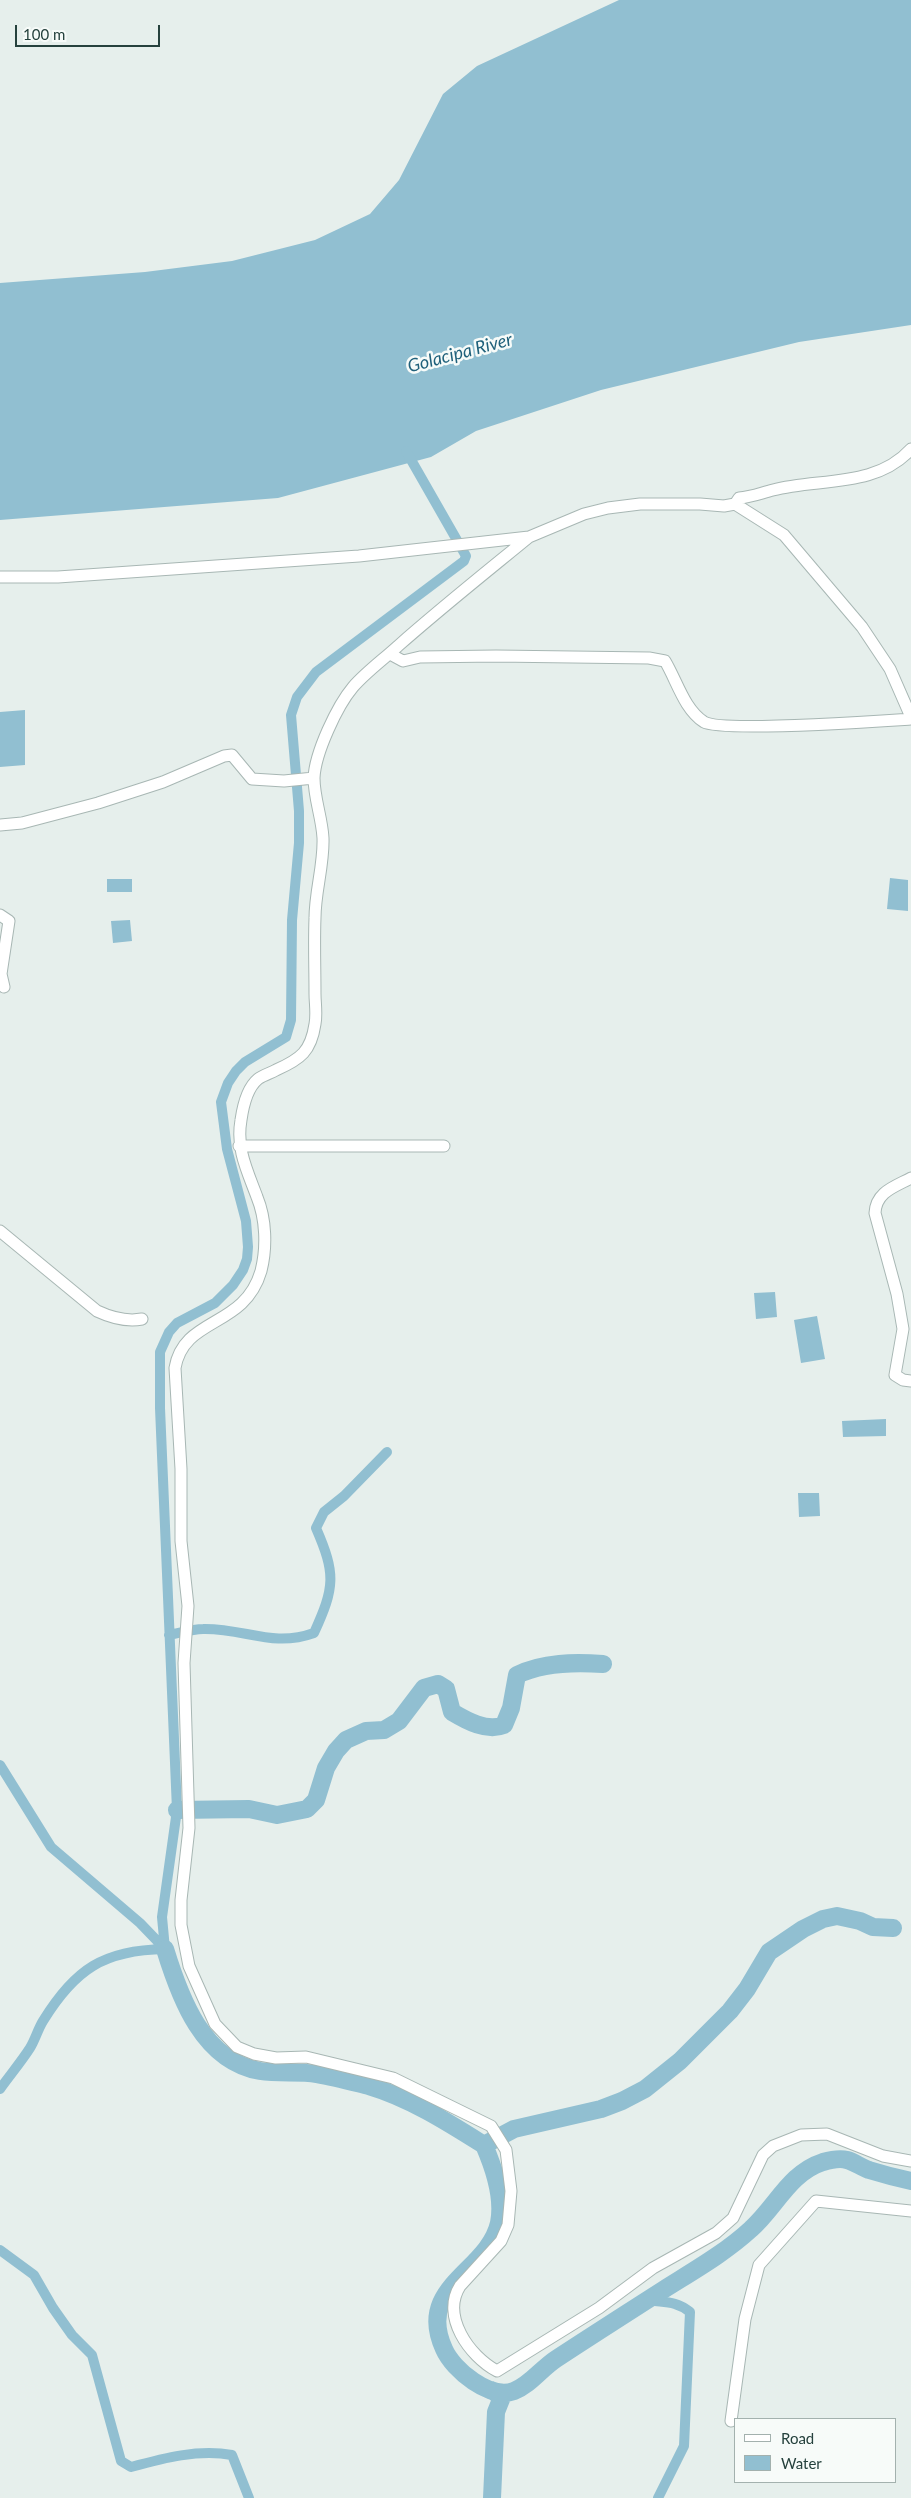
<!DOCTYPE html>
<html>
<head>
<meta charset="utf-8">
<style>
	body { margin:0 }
	#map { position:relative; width:911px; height:2498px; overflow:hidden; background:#e6efec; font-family:Lato,sans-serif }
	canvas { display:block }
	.legend { position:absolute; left:734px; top:2418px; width:162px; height:65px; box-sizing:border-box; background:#f7fbf9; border:1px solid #a3b1ae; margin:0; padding:6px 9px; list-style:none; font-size:15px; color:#25413d }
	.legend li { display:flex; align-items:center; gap:10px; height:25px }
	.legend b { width:25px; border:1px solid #a3b1ae }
	.scale { position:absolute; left:15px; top:25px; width:145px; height:22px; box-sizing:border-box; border:2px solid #25413d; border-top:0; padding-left:6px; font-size:15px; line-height:18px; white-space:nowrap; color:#25413d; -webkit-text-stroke:4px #f7fbf9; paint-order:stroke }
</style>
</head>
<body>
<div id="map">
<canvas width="911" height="2498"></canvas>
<ul class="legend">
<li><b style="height:6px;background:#fff"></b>Road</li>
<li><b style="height:14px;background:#91bfd1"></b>Water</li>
</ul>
<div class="scale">100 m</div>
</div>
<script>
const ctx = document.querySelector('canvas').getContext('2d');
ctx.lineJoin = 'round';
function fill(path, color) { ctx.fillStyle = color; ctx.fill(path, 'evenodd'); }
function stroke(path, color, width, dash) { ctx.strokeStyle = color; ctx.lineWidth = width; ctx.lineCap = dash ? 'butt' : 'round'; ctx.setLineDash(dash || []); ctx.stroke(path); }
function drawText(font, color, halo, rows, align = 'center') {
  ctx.font = font + ' Lato,sans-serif'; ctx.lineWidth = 5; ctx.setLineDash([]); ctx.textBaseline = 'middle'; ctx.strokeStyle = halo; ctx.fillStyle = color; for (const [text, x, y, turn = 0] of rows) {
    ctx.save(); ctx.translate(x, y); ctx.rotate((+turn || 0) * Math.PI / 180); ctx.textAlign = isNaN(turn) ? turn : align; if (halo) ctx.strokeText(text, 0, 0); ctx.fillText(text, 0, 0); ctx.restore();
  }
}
const water = new Path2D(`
	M619,0H911V325L799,342L601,390L476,431L431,457L278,498L0,520V283L145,272L232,261L315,240L370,214L399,180L443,94L477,66Z
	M25,710V765L0,767V712Z
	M890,878L908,880V911L887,909Z
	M107,879H132V892H107Z
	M130,920L132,941L113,943L111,921Z
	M775,1292L777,1317L756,1319L754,1293Z
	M817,1316L825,1359L801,1363L794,1320Z
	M886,1419V1436L843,1437L842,1421Z
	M798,1493H819L820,1516L799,1517Z`);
const canal = new Path2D(`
	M169,1635C180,1633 192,1629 203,1629C245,1628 272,1648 314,1633C335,1587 336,1574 316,1528L324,1512L344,1496L387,1452
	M0,1765L51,1847L140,1923L165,1949
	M0,2089C10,2075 21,2062 30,2048C35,2040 38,2029 43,2021C75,1969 104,1950 165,1949L162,1917L177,1810L160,1408V1352L169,1332L177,1323L215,1303L233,1285L243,1270L247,1259L248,1247L246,1221L227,1149L221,1102L228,1083L236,1071L245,1062L286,1037L291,1020L292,920L299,843V811L291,715L297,697L316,672L464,561L466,556L406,451
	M0,2250L34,2275L53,2308L72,2335L92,2355L121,2461L131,2467C164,2458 198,2449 232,2455L249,2498
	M647,2300C664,2303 675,2300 690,2312L684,2446L658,2498`);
const river = new Path2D(`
	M177,1810L249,1809L277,1815L307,1809L316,1800L326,1768L336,1751L346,1740L366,1731L384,1730L399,1721L424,1688L438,1684L446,1689L452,1712C467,1721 487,1732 504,1725L511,1708L517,1675C543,1662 575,1662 603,1664
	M165,1949C180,1998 203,2061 260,2071C279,2074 299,2071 317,2074C335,2077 353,2082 369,2086C410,2098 449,2123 484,2145C494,2168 504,2198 499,2223C488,2272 415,2286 444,2349C453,2370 490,2400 514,2391C530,2385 542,2368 556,2359C591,2336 627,2313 663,2290C693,2271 725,2253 751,2229C776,2207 789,2173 823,2162C830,2160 840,2158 847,2160C854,2162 861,2167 869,2170C882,2174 897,2178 911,2181
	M484,2145L514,2129L601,2109L622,2101L645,2089L680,2061L730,2011L747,1989L769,1952L803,1929L823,1919L837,1916L860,1921L873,1927L893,1928
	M491,2390L502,2397L496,2412L492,2498`);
const minor = new Path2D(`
	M735,504L739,498C751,497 761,493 773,490C819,478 876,488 911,449
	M529,537C485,573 441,608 398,646C384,659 366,672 353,687C337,706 315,753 314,778C314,798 322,818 323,838C324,865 315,891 315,918C314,943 315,968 315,994C315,1003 317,1014 315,1024C311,1051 301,1059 276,1070C271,1073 263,1075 258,1079C247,1088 243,1106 241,1120C236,1149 247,1170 257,1197C266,1219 267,1247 261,1271C244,1329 184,1316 175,1368L181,1469V1541L188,1606L184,1663L189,1828L181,1900V1925L189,1966L215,2024L237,2047L254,2054L276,2058L306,2057L393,2078L491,2126L506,2150L511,2191L508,2225L501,2241L460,2286C441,2316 469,2356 497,2371L599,2308L653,2268L716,2233L733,2218L763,2155L773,2146L801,2135L827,2134L883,2156L911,2161
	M0,577H58L359,556L529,537L584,514L608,508L640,504H700L724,506L735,504L784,535L862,627L890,669L911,717
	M390,654L403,661L420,657L496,656L649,658L665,661C677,681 684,709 704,722C721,732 881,721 911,719
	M0,825L22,823L98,803L163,782L224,756L232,755L252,779L284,781L314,778
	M0,915L9,921L1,974L4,987
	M239,1146H444
	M911,1178C894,1187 876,1192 875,1213L897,1294L903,1329L895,1375L903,1380L911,1381
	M0,1231L97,1311C112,1318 126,1322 142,1319
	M731,2421L745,2319L759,2265L816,2201L911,2211`);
const waterNames = [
	["Golacipa River",460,353,-15]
];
fill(water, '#91bfd1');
stroke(canal, '#91bfd1', 10);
stroke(river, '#91bfd1', 18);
stroke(minor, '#a8b7b4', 13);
stroke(minor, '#fff', 11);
drawText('italic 18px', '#20617b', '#f7fbf9', waterNames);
</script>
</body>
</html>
